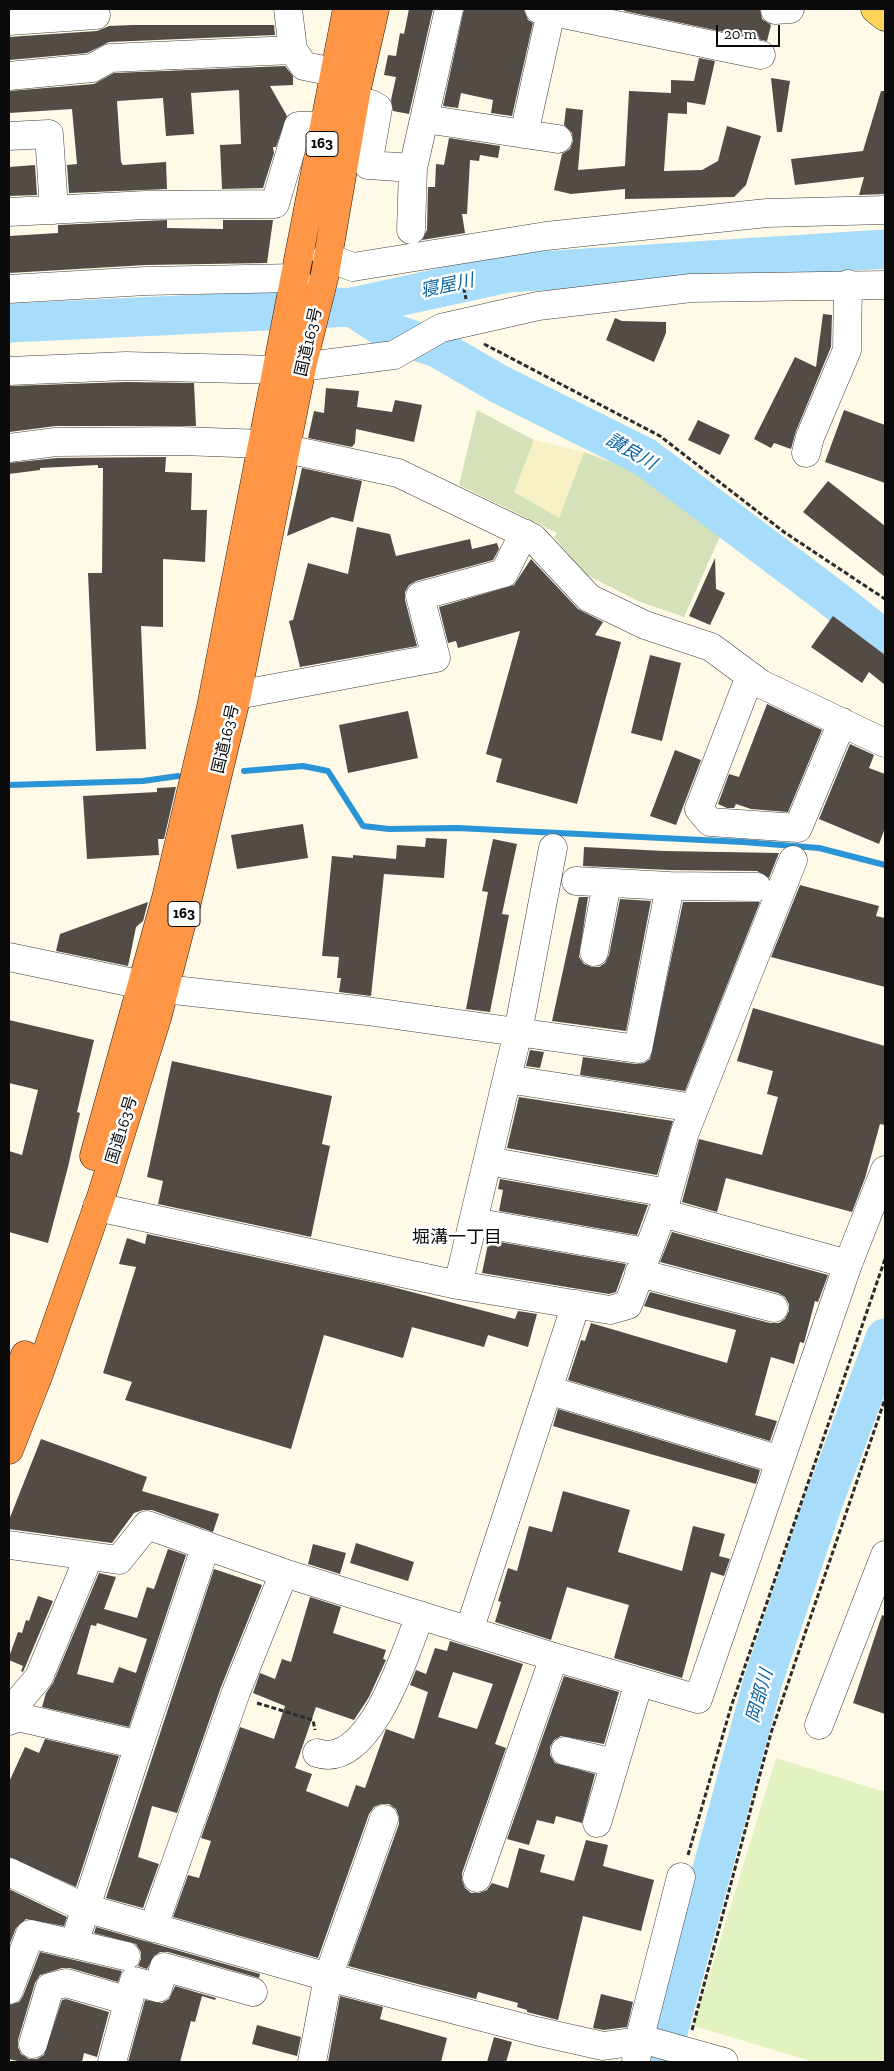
<!DOCTYPE html>
<html>
<head>
<meta charset="utf-8">
<style>
	body { margin:0 }
	#map { position:relative; width:894px; height:2071px; overflow:hidden; background:#fffae7; font-family:"Zilla Slab",serif }
	canvas { display:block }
	.frame { position:absolute; inset:0; border:10px solid #0a0a0a; pointer-events:none }
	.scale { position:absolute; left:716px; top:25px; width:64px; height:22px; box-sizing:border-box; border:2px solid #0a0a0a; border-top:0; padding-left:6px; font-size:15px; line-height:18px; white-space:nowrap; color:#0a0a0a; -webkit-text-stroke:4px #fff; paint-order:stroke }
</style>
</head>
<body>
<div id="map">
<canvas width="894" height="2071"></canvas>
<div class="frame"></div>
<div class="scale">20 m</div>
</div>
<script>
const ctx = document.querySelector('canvas').getContext('2d');
ctx.lineJoin = 'round';
function fill(path, color) { ctx.fillStyle = color; ctx.fill(path, 'evenodd'); }
function stroke(path, color, width, dash) { ctx.strokeStyle = color; ctx.lineWidth = width; ctx.lineCap = dash ? 'butt' : 'round'; ctx.setLineDash(dash || []); ctx.stroke(path); }
function drawText(font, color, halo, rows, align = 'center') {
  ctx.font = font + ' "Zilla Slab","Noto Sans JP",serif'; ctx.lineWidth = 5; ctx.setLineDash([]); ctx.textBaseline = 'middle'; ctx.strokeStyle = halo; ctx.fillStyle = color; for (const [text, x, y, turn = 0] of rows) {
    ctx.save(); ctx.translate(x, y); ctx.rotate((+turn || 0) * Math.PI / 180); ctx.textAlign = isNaN(turn) ? turn : align; if (halo) ctx.strokeText(text, 0, 0); ctx.fillText(text, 0, 0); ctx.restore();
  }
}
const farmland = new Path2D(`
	M534,440L584,452L559,519L514,492Z`);
const cemetery = new Path2D(`
	M477,410L534,440L514,492L559,518L584,452L645,475L722,532L684,617L638,601L585,574L554,537L557,533L459,485Z`);
const pitch = new Path2D(`
	M776,1758L885,1792V2062H814L694,2026Z`);
const stream = new Path2D(`
	M244,771L303,766L328,771L363,826L389,829L457,828L743,842L819,848L885,865
	M9,785L143,781L178,776`);
const river = new Path2D(`
	M352,307L392,333L437,348L499,384L645,457L835,600L885,640
	M9,323L352,307L508,273L885,249
	M660,2062L763,1681L822,1506L885,1338`);
const building = new Path2D(`
	M409,9H433L409,114L393,111L391,100L396,77L384,75L388,55L396,56L400,33L404,34Z
	M464,9H518L524,10L528,20L533,23L512,116L491,113L493,100L461,93L458,108L443,106Z
	M625,9H760L762,19L771,25L767,41L624,11Z
	M133,25H274L275,35L109,42L87,53L9,60V37L97,31L109,26Z
	M699,58L715,61L705,105L687,102V114L668,113L664,171L702,170L718,161L727,126L761,136L746,185L734,197L625,199V189L571,194L554,190L562,154L570,149L573,141L572,133L564,125L566,108L583,110L578,170L625,166L629,91L671,93V80L694,81Z
	M285,66L293,76V85L270,86L287,116L276,147H273L274,153L263,188L222,189L220,145L241,144L239,90L191,93L194,134L166,136L163,98L117,101L121,162L123,165L166,162L167,189L69,193L67,165L77,164L72,109L9,113V91L94,84L114,73Z
	M771,78L790,81L782,132H777Z
	M881,91H885V194L859,195L864,177L795,185L791,159L863,151Z
	M449,138L500,146L498,158L480,155L479,161L470,160L467,214H462L465,233L422,240L427,230L428,187H435L436,164L444,165Z
	M35,165L37,195L9,196V167Z
	M167,220V228L223,229V220H273L267,263L146,265L9,273V236L58,233V225Z
	M823,314L832,315L831,347L796,431L791,449L774,443L771,448L754,439L795,357L816,367Z
	M615,318L622,321L666,322V333L654,362L606,340Z
	M126,382L194,383L196,426H56L9,432V386Z
	M326,388L359,391L357,407L392,412L395,400L422,405L414,442L356,429L355,443L352,447L308,438L314,411L324,413Z
	M844,410L885,425V483L825,462Z
	M698,420L730,435L720,455L688,440Z
	M166,457L165,472L192,473L191,510H207L205,562L163,559V627L141,626L146,749L96,751L88,573H102L103,468H98V465L40,468V470L9,474V463L57,458Z
	M302,468L362,481L353,522L332,517L287,536Z
	M828,481L885,526V577L803,512Z
	M357,527L390,534L396,556L470,539L472,549L497,543L499,549L493,560L416,581L409,585L405,592V600L417,646L300,667L289,621L293,620L308,563L348,574Z
	M715,558L716,589L725,593L710,625L689,616Z
	M531,559L578,609L603,622L595,635L621,642L577,804L496,782L502,759L486,754L520,631L458,648L456,641L448,643L439,607L514,585Z
	M833,616L885,655V685L869,672L862,683L811,647Z
	M650,655L681,663L662,741L631,733Z
	M767,704L822,730L788,812L751,809L736,804L734,808H727L718,804L729,774L739,777Z
	M408,711L418,758L348,773L339,725Z
	M850,744L874,755L869,768L885,774V828L879,844L819,819Z
	M675,750L701,760L676,825L650,816Z
	M176,787L164,839H158L159,855L87,859L83,796L157,792V788Z
	M303,824L308,858L237,869L231,835Z
	M426,838L447,839L444,878L384,874L371,996L339,992L341,978H337L339,957L322,956L332,856L353,858V855L396,859L397,845L425,847Z
	M493,839L517,844L502,914L509,915L490,1012L466,1009L488,892L482,891Z
	M584,847L665,851L779,853L769,878L757,871L670,870L583,866Z
	M800,885L879,906L876,916L885,918V987L771,957Z
	M579,897H588L579,957L584,964L592,967H599L605,963L609,955L620,899L651,901L626,1031L552,1021Z
	M148,902L143,921L136,927L128,966L56,951L60,934Z
	M683,902H760L685,1091L580,1075L583,1057L636,1064L644,1063L650,1059Z
	M753,1008L885,1046V1125L880,1124L865,1178L852,1212L726,1178L717,1212L682,1202L699,1139L762,1155L778,1097L767,1094L773,1071L737,1061Z
	M9,1020L94,1040L77,1112L80,1113L68,1167L48,1243L9,1232V1151L22,1155L38,1090L9,1083Z
	M530,1050L544,1052L540,1068L526,1066Z
	M172,1061L332,1096L322,1144L330,1146L311,1237L158,1204L163,1181L147,1177Z
	M519,1097L673,1121L657,1175L507,1148Z
	M500,1179L648,1205L637,1235L499,1211L503,1190L498,1189Z
	M672,1232L828,1275L818,1302L815,1301L804,1343L800,1342L794,1364L771,1357L755,1415L777,1421L770,1441L568,1380L581,1340L585,1341L591,1323L727,1363L736,1330L644,1306L650,1292L770,1323H779L785,1319L789,1311V1304L785,1297L778,1293L660,1262Z
	M147,1234L385,1285L515,1319L518,1311L537,1314L528,1347L488,1335L484,1347L412,1327L403,1358L324,1335L291,1449L125,1400L132,1382L103,1373L136,1267L119,1264L127,1238L145,1244Z
	M494,1241L626,1264L616,1292L609,1294L482,1273L488,1244L493,1245Z
	M558,1409L760,1470L756,1484L566,1430L553,1426Z
	M41,1439L147,1477L142,1491L219,1514L213,1532L152,1510H143L134,1513L112,1543L9,1529V1520Z
	M563,1491L630,1510L618,1552L682,1571L693,1526L725,1534L719,1556L730,1559L724,1576L711,1572L682,1678L614,1658L629,1605L567,1587L551,1640L495,1622L501,1602L498,1601L508,1568L517,1571L529,1526L552,1532Z
	M356,1543L414,1562L408,1581L350,1563Z
	M313,1544L346,1553L340,1574L308,1564Z
	M168,1549L186,1555L129,1727L42,1707L46,1693L53,1683L99,1573L116,1577L104,1609L137,1618L147,1587L154,1589ZM97,1623L147,1639L136,1673L119,1667L113,1683L77,1674L91,1625L96,1626Z
	M214,1569L262,1585L221,1687L177,1813L152,1806L138,1857L159,1864L143,1908L106,1898Z
	M38,1596L53,1601L23,1672L21,1671L23,1666L9,1660V1657L18,1632L22,1633L26,1620L29,1621Z
	M310,1597L341,1607L333,1633L386,1650L383,1659L386,1660L369,1697L354,1720L316,1707L295,1768L312,1774L306,1791L348,1807L356,1785L365,1788L386,1729L414,1739L428,1692L410,1685L416,1670L426,1674L435,1648L447,1651L450,1641L523,1664L495,1744L506,1748L462,1873V1880L465,1888L471,1893H479L487,1890L492,1883L508,1888L519,1848L545,1855L540,1872L574,1881L586,1840L608,1845L603,1866L654,1880L641,1931L583,1916L558,2020L527,2012V2010L517,2007L518,2003L478,1992L476,1999L348,1966L399,1824V1817L396,1809L389,1804H381L374,1807L369,1814L318,1958L173,1917L188,1875L199,1878L211,1841L201,1838L240,1727L274,1739L285,1706L253,1693L260,1673L275,1679L282,1659L291,1662ZM453,1672L493,1684L477,1729L438,1717Z
	M882,1615L885,1616V1714L853,1703Z
	M564,1676L619,1692L604,1744L561,1736L554,1740L550,1747V1755L555,1763L595,1774L582,1823L556,1816L554,1824L537,1820L529,1845L507,1839Z
	M45,1739L119,1756L76,1887L9,1857V1782L25,1747L39,1753Z
	M9,1889L67,1917L64,1926L26,1919L16,1928L9,1946Z
	M96,1927L260,1974L259,1978L168,1952H160L154,1956L147,1969L138,1966L141,1959V1952L136,1944L94,1933Z
	M40,1952L122,1971L118,1982L70,1968H62L40,1975L35,1983L18,2040V2047L21,2054L29,2059H37L44,2055L62,2000L66,1999L109,2012L97,2057L84,2053L82,2062H22L9,2059V2005L19,2002L23,1996Z
	M175,1986L216,1998L215,2000L202,1996L195,2022L191,2021L180,2062H128L145,2000L162,2003L169,1999Z
	M601,1994L633,2002L627,2027L604,2030L593,2028Z
	M340,1996L383,2007L380,2019L447,2038L441,2062H328Z
	M257,2025L301,2037L297,2056L252,2044Z
	M494,2037L512,2042L506,2062H487Z`);
const path = new Path2D(`
	M461,273L466,299
	M484,344L660,436L784,532L885,599
	M257,1703L313,1720L315,1730
	M688,1855L731,1707L885,1259
	M692,2030L771,1733L885,1399`);
const minor = new Path2D(`
	M288,9L293,50
	M539,9L761,55
	M775,10L790,9
	M9,21L96,15
	M9,76L92,68L110,58L293,50L304,66L334,72
	M355,101L371,104L378,108L368,165L413,168
	M425,119L558,139
	M524,134L551,12
	M9,136L49,134L54,210
	M9,212L146,205L275,204L298,126L326,125
	M411,230L413,168L449,9
	M326,257L353,267L546,236L767,213L885,210
	M9,289L146,281L296,278
	M9,371L126,366L277,370L394,355L441,328L538,306L691,288L885,285
	M9,448L56,442L181,441L264,444L398,473L533,538L589,598L645,625L711,647L761,684L885,743
	M806,453L810,437L847,350L848,284
	M750,676L699,809L710,822L798,828L842,722
	M237,695L436,658L420,596L504,573L524,533
	M576,881L670,886L757,887
	M594,952L607,883
	M9,957L143,985
	M164,989L367,1011L638,1049L670,886
	M507,1079L694,1108
	M488,1161L668,1193
	M97,1207L458,1285L610,1310L628,1305L664,1208L685,1132L793,860
	M662,1213L848,1264
	M473,1222L646,1252
	M639,1273L774,1308
	M458,1285L518,1032L553,848
	M548,1390L780,1460
	M9,1545L119,1560L147,1525L284,1573L554,1657L698,1699L848,1264L885,1170
	M469,1631L576,1304
	M10,1719L17,1703L39,1677L89,1556
	M9,1721L18,1717L139,1745L206,1545
	M819,1725L885,1555
	M565,1751L614,1763
	M317,1753C370,1771 406,1651 420,1615
	M597,1823L639,1682
	M9,1872L85,1908L328,1977L536,2031L603,2046L639,2041H649L724,2062
	M477,1878L554,1657
	M153,1928L236,1692L284,1573
	M74,1944L139,1745
	M9,1990L30,1934L126,1956
	M33,2044L50,1987L66,1983L129,2001
	M112,2062L134,1981L158,1988L164,1967L253,1992
	M312,2062L328,1977L384,1819
	M636,2062L639,2041L681,1877`);
const major = new Path2D(`
	M875,9L885,17`);
const highway = new Path2D(`
	M94,1156L166,898L211,707L347,9
	M9,1397L25,1355
	M9,1450L39,1374L101,1197L157,1018L187,902L237,695L303,362L325,274L357,88L375,9`);
const shields = [
	[322,144,32],
	[184,914,32]
];
const shieldNames = [
	["163",322,144],
	["163",184,914]
];
const streetNames = [
	["国道163号",309,342,-77],
	["国道163号",226,739,-77],
	["国道163号",122,1130,-73]
];
const waterNames = [
	["寝屋川",447,286,-12],
	["讃良川",631,452,30],
	["岡部川",760,1696,-74]
];
const neighbourhoodNames = [
	["堀溝一丁目",457,1238]
];
fill(farmland, '#f7f1c5');
fill(cemetery, '#d5e1b8');
fill(pitch, '#e2f2c1');
stroke(stream, '#2995d7', 6);
stroke(river, '#a7ddfb', 39);
fill(building, '#534b46');
stroke(minor, '#3d3d3d', 29);
stroke(major, '#1b1b1b', 29);
stroke(highway, '#1b1b1b', 29);
stroke(path, '#2c2c2c', 3, [5, 2.5]);
stroke(minor, '#fff', 28);
stroke(major, '#ffd357', 28);
stroke(highway, '#ff9645', 28);
for (const [x, y, w] of shields) { const box = new Path2D(); box.roundRect(x - w / 2, y - 12.5, w, 25, 4); ctx.fillStyle = '#fff'; ctx.fill(box); stroke(box, '#0a0a0a', 1); }
drawText('bold 15px', '#0a0a0a', null, shieldNames);
drawText('16px', '#0a0a0a', '#fff', streetNames);
drawText('italic 18px', '#0c64a3', '#fff', waterNames);
drawText('18px', '#0a0a0a', '#fff', neighbourhoodNames);
</script>
</body>
</html>
